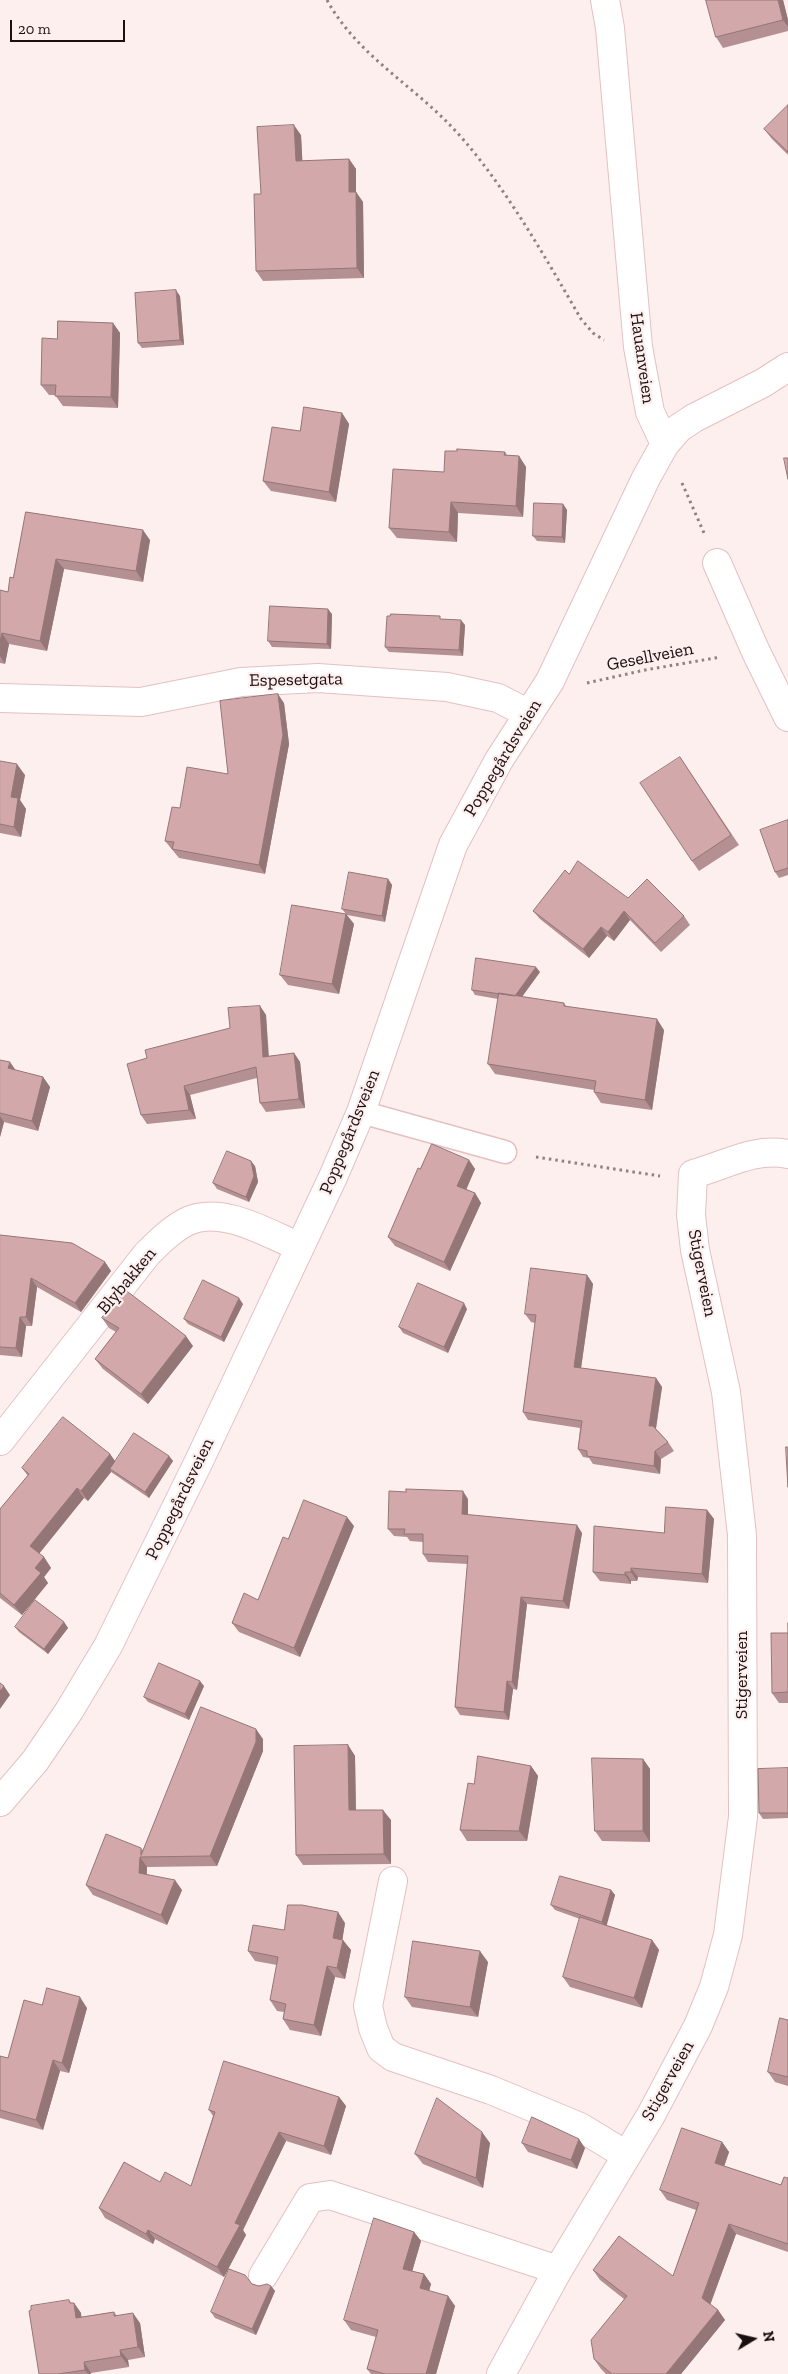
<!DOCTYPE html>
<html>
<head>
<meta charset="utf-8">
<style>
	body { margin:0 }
	#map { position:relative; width:788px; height:2374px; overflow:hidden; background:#feefef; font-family:"Zilla Slab",serif }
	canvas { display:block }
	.north { position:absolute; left:728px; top:2314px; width:50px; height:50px; -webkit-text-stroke:4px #feefef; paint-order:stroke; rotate:81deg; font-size:14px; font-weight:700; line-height:20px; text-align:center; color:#1b0f10 }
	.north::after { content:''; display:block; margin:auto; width:18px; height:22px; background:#1b0f10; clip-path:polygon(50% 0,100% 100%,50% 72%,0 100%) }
	.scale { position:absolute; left:10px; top:20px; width:115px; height:22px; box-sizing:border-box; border:2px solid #1b0f10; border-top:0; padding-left:6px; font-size:15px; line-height:18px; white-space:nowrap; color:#1b0f10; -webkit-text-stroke:4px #feefef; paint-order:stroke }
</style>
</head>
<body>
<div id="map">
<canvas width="788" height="2374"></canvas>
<div class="north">N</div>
<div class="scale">20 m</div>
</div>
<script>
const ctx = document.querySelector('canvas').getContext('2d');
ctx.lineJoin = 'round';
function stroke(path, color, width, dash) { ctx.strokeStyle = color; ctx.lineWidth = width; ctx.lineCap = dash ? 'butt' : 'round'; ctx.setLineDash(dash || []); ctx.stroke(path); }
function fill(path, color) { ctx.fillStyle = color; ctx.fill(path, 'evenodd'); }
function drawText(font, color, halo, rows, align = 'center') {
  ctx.font = font + ' "Zilla Slab",serif'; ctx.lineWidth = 4.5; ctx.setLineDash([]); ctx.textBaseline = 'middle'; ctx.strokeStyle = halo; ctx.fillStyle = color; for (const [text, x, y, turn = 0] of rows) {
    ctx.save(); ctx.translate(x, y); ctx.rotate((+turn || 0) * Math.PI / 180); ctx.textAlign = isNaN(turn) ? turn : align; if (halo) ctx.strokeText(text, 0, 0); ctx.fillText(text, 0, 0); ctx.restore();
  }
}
const path = new Path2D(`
	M327,0C355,51 403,79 444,119C496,170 544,255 581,319L593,333L604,340
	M682,483L704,533
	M587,683L645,670L721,657
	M536,1157L660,1176`);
const lane = new Path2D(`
	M361,1112L505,1152`);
const street = new Path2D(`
	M605,0L610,28L638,347L650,412L665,444
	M717,563L756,652L788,717
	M0,698L141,702L241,682L318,678L447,687L498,698L529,714
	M0,1441L147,1254C159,1242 171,1230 186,1222C221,1204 268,1234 300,1247
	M0,1802L35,1761L69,1711L108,1646L199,1461L333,1177L361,1112L453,845L499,760L550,681L646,478L665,444L679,428L694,418L763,383L788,367
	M393,1881L368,2006L373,2028L381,2048L393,2057L491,2090L580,2127L626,2155
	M263,2276L310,2198L330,2195L558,2270
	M501,2374L558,2270L651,2115L698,2026L714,1987L728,1935L743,1817L742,1535L726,1392L695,1250L691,1215L693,1174C725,1166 753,1147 788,1154`);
const wall = new Path2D(`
	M706,0H783L788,20V31L723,48L716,37Z
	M788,105V155L772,139L764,129Z
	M301,135L302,161L349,159L356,169V192L363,202L364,278L263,281L256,271L261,194Z
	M180,296L184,345L142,348L138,343Z
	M113,323L120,333L118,408L63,406L55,395H49L41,385Z
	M342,413L349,424L336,502L271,491L263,481L300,431Z
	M457,451L505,452L507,455L519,456L526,467L523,517L458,513L457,542L397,538L389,528L444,472Z
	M563,504L567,510L565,543L537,541L533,536Z
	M26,512L150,540L143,582L64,569L47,651L9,644L5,664L0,663V590L8,592L13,578Z
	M332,614L331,649L272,647L268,641Z
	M442,619L465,625L463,656L389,652L385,647Z
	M284,703L289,744L265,874L179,858L165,841L180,808L228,774Z
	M680,757L739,845L699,871L692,861Z
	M0,761L25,775L20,800L26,809L21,837L0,833Z
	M788,820V875L779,878L775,872Z
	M569,874L628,898L684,916L690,925L661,952L630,920L614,941L607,936L589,958L540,919L533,911Z
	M388,879L392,885L385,922L347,915L354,924L339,994L288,985L280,975L346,914L342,909Z
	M540,972L522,997L564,1003L566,1006L664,1030L652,1110L601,1103L594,1092V1090L495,1074L488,1064L498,999L475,995L472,990Z
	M260,1006L266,1015L269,1056L294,1053L300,1062L305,1108L266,1112L260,1103L257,1078L190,1095L196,1119L147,1124L141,1115L147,1058L230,1028Z
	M0,1060L15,1070L43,1077L50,1087L38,1131L4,1122L0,1137Z
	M469,1160L475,1169L466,1189L475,1193L481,1203L450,1271L395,1246L388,1237L420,1169Z
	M255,1166L258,1182L249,1202L217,1189L213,1183Z
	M0,1235L105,1262L111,1271L81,1312L37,1287L32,1326H26L22,1357L0,1355Z
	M587,1275L593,1284L581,1368L656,1378L662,1387L656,1429L668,1442L674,1451L661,1459L660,1474L593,1464L589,1458L583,1457L578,1449L580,1428L528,1420L523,1412L535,1323L531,1322L525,1314Z
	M243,1304L224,1342L188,1324L184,1319Z
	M467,1309L448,1353L403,1333L399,1327Z
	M102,1318L193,1346L148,1404L103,1369L95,1359L116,1332L109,1328Z
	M110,1454L115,1461L169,1456L173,1461L149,1498L114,1474L111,1472L88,1501L84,1498L39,1554L44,1557L51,1568L44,1577L48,1583L22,1615L0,1598V1509L28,1476L22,1468Z
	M406,1492L468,1499V1515L582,1533L569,1609L527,1604L517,1690L513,1689L509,1720L460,1715L455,1707L468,1564L428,1562L423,1554V1542L410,1541L407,1537L394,1536L388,1529Z
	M707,1510L714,1519L708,1583L638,1577L637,1581H631V1584L600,1581L593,1572L664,1533Z
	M354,1526L300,1657L239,1632L232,1623L258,1600L288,1539Z
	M64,1622L68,1628L48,1654L19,1632L15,1627Z
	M788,1623V1703H779L772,1693L788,1633Z
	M204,1686L189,1720L148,1702L144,1697Z
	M263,1739V1751L217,1866L147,1867V1875L182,1890L167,1925L93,1895L86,1885L141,1848L142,1850Z
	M348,1745L355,1756L356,1810L391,1820V1864L303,1865L296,1855Z
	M643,1759L650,1769V1842L602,1841L595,1831Z
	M531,1766L538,1776L527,1841H467L460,1830L474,1784Z
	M788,1768V1818L763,1819L759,1813Z
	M611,1890L615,1895L606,1925L652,1940L659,1950L642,2008L570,1987L563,1977L580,1919L555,1910L551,1905Z
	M345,1923L342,1940L351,1950L345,1979L335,1977L321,2036L290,2030L283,2019L284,2012L277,2011L270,2000L277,1965L255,1961L248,1951L284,1930Z
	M488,1962L478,2017L412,2007L405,1997Z
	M42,2005L87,2008L69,2073L60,2071L43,2130L0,2118V2056L8,2058Z
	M788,2020V2086L775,2082L768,2072Z
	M339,2097L346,2106L331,2155L286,2141L243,2230L246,2235L224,2277L155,2239L153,2244L105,2218L99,2208L160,2182L191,2186L213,2116L209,2110Z
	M722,2142L729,2152L724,2166L781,2185L788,2178V2252L736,2234L710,2305L718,2310L725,2320L681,2374H606L601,2369L594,2359L624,2299L600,2280L593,2270L673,2276L696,2210L667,2200L660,2190Z
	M490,2143L483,2188L423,2164L415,2154Z
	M522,2143L585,2148L577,2169L528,2152Z
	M414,2232L421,2241L412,2271L424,2274L431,2284L429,2291L448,2296L455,2306L436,2374H371L367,2369L376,2337L351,2330L344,2320Z
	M252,2284L259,2286H271L275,2291L256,2335L215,2318L211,2312Z
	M72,2303H74L81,2313V2317L114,2312L117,2316L140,2323L145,2357L128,2360L129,2367L91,2373V2374H39Z`);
const shadedWall = new Path2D(`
	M778,0H783L788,20V27L783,20Z
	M294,125L301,135L303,171L296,161Z
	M349,159L356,169V192L363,202L364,278L357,268L349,192Z
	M176,290L180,296L184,345L180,340Z
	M113,323L120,333L118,408L111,397Z
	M342,413L349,424L336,502L329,492Z
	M519,456L526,467L523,517L516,506Z
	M451,502L458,513L457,542L449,532Z
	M563,504L567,510L565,543L562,537Z
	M143,530L150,540L143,582L136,571Z
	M56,559L64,569L47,651L40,641Z
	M328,609L332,614L331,649L327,644Z
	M461,620L465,625L463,656L459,650Z
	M2,633L9,644L5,664L0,656V642Z
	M278,694L284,703L289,744L265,874L259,865Z
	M17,764L25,775L20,800L26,809L21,837L14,827L11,797Z
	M388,879L392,885L385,922L382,916Z
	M624,911L630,920L614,941L608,932Z
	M346,914L354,924L339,994L332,984Z
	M601,927L607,936L589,958L583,949Z
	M536,967L540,972L518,1002L514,996Z
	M260,1006L266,1015L269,1066L263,1057Z
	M657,1019L664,1030L652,1110L645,1100Z
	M294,1053L300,1062L305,1108L299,1099Z
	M10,1062L17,1072L8,1068Z
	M43,1077L50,1087L38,1131L32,1121Z
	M184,1086L190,1095L196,1119L189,1110Z
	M0,1116L4,1122L0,1137Z
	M469,1160L475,1169L464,1195L457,1186Z
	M251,1161L255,1166L258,1182L249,1202L246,1197Z
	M475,1193L481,1203L450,1271L444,1262Z
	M105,1262L111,1271L81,1312L75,1303Z
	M587,1275L593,1284L580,1375L574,1367Z
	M31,1278L37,1287L32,1326L26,1317Z
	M239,1298L243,1304L224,1342L221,1337Z
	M464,1303L467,1309L448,1353L444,1347Z
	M20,1317L26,1326L22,1357L16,1348Z
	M186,1336L193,1346L148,1404L141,1394Z
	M656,1378L662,1387L655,1434L649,1426Z
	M655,1451L661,1459L660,1474L654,1466Z
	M110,1454L117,1464L110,1469L111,1472L88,1501L81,1491Z
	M169,1456L173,1461L149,1498L145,1492Z
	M77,1488L84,1498L37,1556L30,1546Z
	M463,1491L468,1499V1522L462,1514Z
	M707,1510L714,1519L708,1583L702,1574Z
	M347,1517L354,1526L300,1657L294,1648Z
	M577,1525L582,1533L569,1609L563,1601Z
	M44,1557L51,1568L44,1577L48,1583L22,1615L14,1605L35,1568Z
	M631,1568L638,1577L637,1581L631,1572Z
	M625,1572L631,1581V1584L625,1575Z
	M521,1597L527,1604L517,1690L512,1682Z
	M64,1622L68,1628L48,1654L44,1649Z
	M200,1681L204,1686L189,1720L185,1714Z
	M507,1681L513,1689L509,1720L504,1712Z
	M4,1686L10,1695L0,1709V1691Z
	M256,1729L263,1739V1751L217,1866L210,1856Z
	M348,1745L355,1756L356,1821L349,1810Z
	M643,1759L650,1769V1842L643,1831Z
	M531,1766L538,1776L527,1841L519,1831Z
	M383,1810L391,1820V1864L384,1854Z
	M140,1857L147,1867L146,1883L139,1873Z
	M175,1880L182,1890L167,1925L161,1915Z
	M611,1890L615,1895L606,1928L602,1922Z
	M338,1912L345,1923L341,1949L333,1938Z
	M343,1940L351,1950L345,1979L337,1968Z
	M652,1940L659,1950L642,2008L634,1998Z
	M480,1951L488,1962L478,2017L470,2007Z
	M327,1966L335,1977L321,2036L314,2025Z
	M80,1997L87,2008L69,2073L62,2063Z
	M53,2060L60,2071L43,2130L36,2120Z
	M339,2097L346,2106L331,2155L324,2146Z
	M279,2132L286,2141L243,2230L246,2235L224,2277L217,2267L235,2223Z
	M482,2132L490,2143L483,2188L476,2178Z
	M579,2139L585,2148L577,2169L571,2160Z
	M722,2142L729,2152L722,2173L715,2163Z
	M729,2224L736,2234L709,2308L702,2298Z
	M148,2230L155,2239L153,2244L146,2234Z
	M414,2232L421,2241L410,2279L403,2269Z
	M424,2274L431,2284L427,2298L420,2288Z
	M271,2286L275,2291L256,2335L252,2329Z
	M448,2296L455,2306L436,2374H426Z
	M69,2300L74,2307V2303L81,2313L83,2328L76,2318L70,2303Z
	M718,2310L725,2320L681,2374H666Z
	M133,2313L140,2323L145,2357L138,2347Z
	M120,2350L128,2360L129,2367L121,2356Z
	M84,2362L91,2373V2374H88L85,2370Z`);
const building = new Path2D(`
	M706,0H778L783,20L716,37Z
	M788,105V152L764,129Z
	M294,125L296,161L349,159V192H356L357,268L256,271L254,194H261L257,127Z
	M176,290L180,340L138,343L135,293Z
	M58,321L113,323L111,397L55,396L56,385H41L42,338L57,339Z
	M304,407L342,413L329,492L263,481L272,427L300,431Z
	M457,449L505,452L504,455L519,456L516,506L451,502L449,532L389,528L393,469L444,472L445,451H457Z
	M784,458H788V479Z
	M534,503L563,504L562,537L533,536Z
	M26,512L143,530L136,571L56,559L40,641L2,633L0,642V590L8,592L10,577L13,578Z
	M270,606L328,609L327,644L268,641Z
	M391,614L440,616V619L461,620L459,650L385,647L387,616H390Z
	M278,694L283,735L259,865L172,849L174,842L165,841L172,807L180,808L187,767L228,774L220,701Z
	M680,757L731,835L692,861L640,783Z
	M0,761L17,764L11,797L18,798L14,827L0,824Z
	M788,820V868L775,872L760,830Z
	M578,861L628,898L647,879L684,916L655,943L624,911L608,932L601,927L583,949L533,911L565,870L569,874Z
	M349,872L388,879L382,916L342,909Z
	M292,905L346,914L332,984L280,975Z
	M476,958L536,967L515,996L472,990Z
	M499,993L564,1003V1006L657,1019L645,1100L594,1092L596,1081L488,1064Z
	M260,1006L263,1057L294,1053L299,1099L260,1103L256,1067L184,1086L189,1110L141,1115L127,1064L147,1058L145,1050L230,1028L228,1008Z
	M0,1060L10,1062L8,1068L43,1077L32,1121L0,1113Z
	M432,1144L469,1160L457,1186L475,1193L444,1262L388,1237L418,1168L420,1169Z
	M227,1151L251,1161L254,1176L246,1197L213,1183Z
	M0,1235L72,1243L105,1262L75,1303L31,1278L26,1317H20L16,1348L0,1347Z
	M531,1268L587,1275L574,1367L656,1378L649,1426H653L668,1442L655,1451L654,1466L587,1456V1451L578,1449L582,1421L523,1412L536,1315L525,1314Z
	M203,1280L239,1298L221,1337L184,1319Z
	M418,1283L464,1303L444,1347L399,1327Z
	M124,1289L186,1336L141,1394L95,1359L119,1328L102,1318Z
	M63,1417L110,1454L81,1491L77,1488L30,1546L44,1557L35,1568L41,1573L14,1605L0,1593V1509L29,1474L22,1468Z
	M134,1433L169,1456L145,1492L110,1469Z
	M786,1447H788V1487Z
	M406,1489L463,1491L462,1514L577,1525L563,1601L521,1597L512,1682L507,1681L504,1712L455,1707L468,1556L423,1554V1534H404L405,1529H388L389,1491L406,1492Z
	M304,1500L347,1517L294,1648L232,1623L244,1593L258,1600L283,1537L288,1539Z
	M666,1507L707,1510L702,1574L631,1568V1572H625V1575L593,1572L594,1526L664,1533Z
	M35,1600L64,1622L44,1649L15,1627Z
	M788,1623V1692L772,1693L771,1633H788Z
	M159,1663L200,1681L185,1714L144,1697Z
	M0,1683L4,1686L0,1691Z
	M201,1707L256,1729V1742L210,1856L140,1857L139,1873L175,1880L161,1915L86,1885L106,1834L141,1848V1855Z
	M348,1745L349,1810H383L384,1854L296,1855L294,1746Z
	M478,1756L531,1766L519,1831L460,1830L468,1783L474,1784Z
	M592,1758L643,1759V1831H595Z
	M788,1768V1813H759L758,1769Z
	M560,1876L611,1890L602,1922L551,1905Z
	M288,1905H302L338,1912L333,1938L343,1940L337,1968L327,1966L314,2025L283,2019L286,2004L270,2000L278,1957L248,1951L253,1925L284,1930Z
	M580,1917L652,1940L634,1998L563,1977Z
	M413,1941L480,1951L470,2007L405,1997Z
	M47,1988L80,1997L62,2063L53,2060L36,2120L0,2110V2056L8,2058L24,2000L42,2005Z
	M780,2018L788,2020V2077L768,2072Z
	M224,2061L339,2097L324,2146L279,2132L235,2223L240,2225L217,2267L148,2230L146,2234L99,2208L124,2162L160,2182L165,2172L191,2186L215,2112L209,2110Z
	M437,2098L482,2132L476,2178L415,2154Z
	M532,2117L579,2139L571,2160L522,2143Z
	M682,2128L722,2142L715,2163L781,2185L784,2177L788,2178V2244L729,2224L702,2298L718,2310L666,2374H612L594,2359L591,2340L627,2296L593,2270L619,2236L673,2276L699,2203L660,2190Z
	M374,2218L414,2232L403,2269L424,2274L420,2288L448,2296L426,2374H385L367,2369L378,2330L344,2320Z
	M229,2269L245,2275L252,2284L259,2286L267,2284L271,2286L252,2329L211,2312Z
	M69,2300L70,2303H74L76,2318L114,2312V2316L133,2313L138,2347L120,2350L121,2356L84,2362L85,2370L58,2374H39L29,2311L31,2310V2306Z`);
const streetNames = [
	["Hauanveien",642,358,82],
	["Gesellveien",650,657,-11],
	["Espesetgata",296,680,-1],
	["Poppegårdsveien",503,758,-59],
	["Poppegårdsveien",350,1132,-68],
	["Stigerveien",702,1273,79],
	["Blybakken",127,1281,-50],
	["Poppegårdsveien",180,1499,-64],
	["Stigerveien",742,1675,-90],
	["Stigerveien",668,2081,-61]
];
stroke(lane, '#e4c0c1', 25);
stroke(street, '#e4c0c1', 30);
stroke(path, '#8e8181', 3, [2.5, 4]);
stroke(lane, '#fff', 22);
stroke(street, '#fff', 28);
fill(wall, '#b59092');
fill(shadedWall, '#947677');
fill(building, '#d3a8aa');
stroke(building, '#947677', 1);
drawText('18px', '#1b0f10', '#feefef', streetNames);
</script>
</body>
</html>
